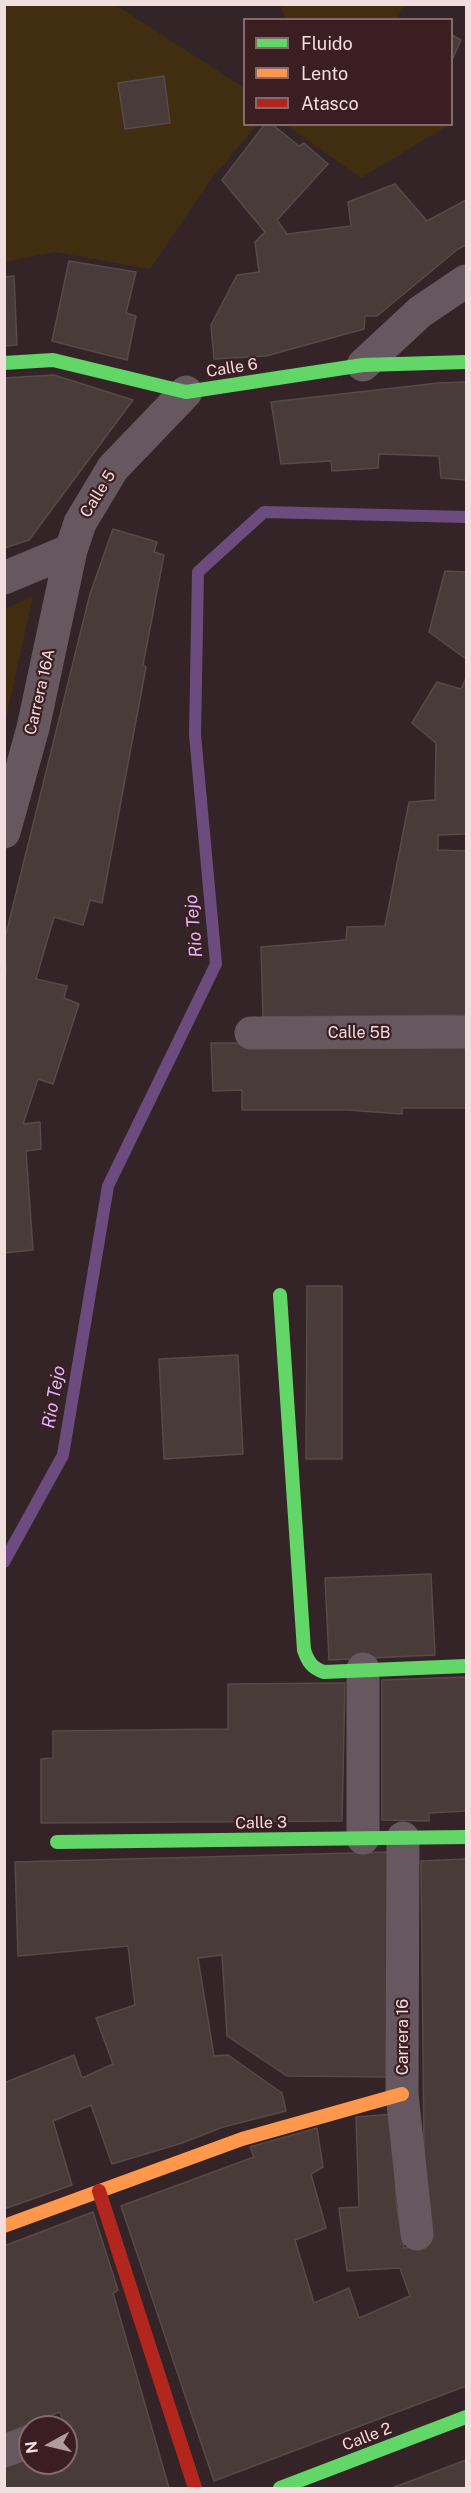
<!DOCTYPE html>
<html>
<head>
<meta charset="utf-8">
<style>
	body { margin:0 }
	#map { position:relative; width:471px; height:2493px; overflow:hidden; background:#352427; font-family:"Public Sans",sans-serif }
	canvas { display:block }
	.frame { position:absolute; inset:0; border:6px solid #f2dddf; pointer-events:none }
	.legend { position:absolute; left:243px; top:18px; width:210px; height:108px; box-sizing:border-box; background:#3b1e22; border:2px solid #846a6e; margin:0; padding:8px 10px; list-style:none; font-size:18px; color:#f2dddf }
	.legend li { display:flex; align-items:center; gap:12px; height:30px }
	.legend b { width:30px; border:2px solid #846a6e }
	.north { position:absolute; left:18px; top:2415px; width:60px; height:60px; box-sizing:border-box; background:#3b1e22; border:2px solid #846a6e; border-radius:50%; rotate:262deg; font-size:16px; font-weight:700; line-height:24px; text-align:center; color:#f2dddf }
	.north::after { content:''; display:block; margin:auto; width:21px; height:27px; background:#b09c9f; clip-path:polygon(50% 0,100% 100%,50% 72%,0 100%) }
</style>
</head>
<body>
<div id="map">
<canvas width="471" height="2493"></canvas>
<div class="frame"></div>
<ul class="legend">
<li><b style="height:8px;background:#63d668"></b>Fluido</li>
<li><b style="height:8px;background:#ff974d"></b>Lento</li>
<li><b style="height:8px;background:#b3261e"></b>Atasco</li>
</ul>
<div class="north">N</div>
</div>
<script>
const ctx = document.querySelector('canvas').getContext('2d');
ctx.lineJoin = 'round';
function fill(path, color) { ctx.fillStyle = color; ctx.fill(path, 'evenodd'); }
function stroke(path, color, width, dash) { ctx.strokeStyle = color; ctx.lineWidth = width; ctx.lineCap = dash ? 'butt' : 'round'; ctx.setLineDash(dash || []); ctx.stroke(path); }
function drawText(font, color, halo, rows, align = 'center') {
  ctx.font = font + ' "Public Sans",sans-serif'; ctx.lineWidth = 4.5; ctx.setLineDash([]); ctx.textBaseline = 'middle'; ctx.strokeStyle = halo; ctx.fillStyle = color; for (const [text, x, y, turn = 0] of rows) {
    ctx.save(); ctx.translate(x, y); ctx.rotate((+turn || 0) * Math.PI / 180); ctx.textAlign = isNaN(turn) ? turn : align; if (halo) ctx.strokeText(text, 0, 0); ctx.fillText(text, 0, 0); ctx.restore();
  }
}
const green = new Path2D(`
	M283,4H408V5L402,9L397,19L286,20L281,7Z
	M5,5H116L244,88V124L257,125L212,178L150,269L54,252L5,262Z
	M445,125L447,126L361,178L286,125Z
	M33,596L5,722V609Z`);
const stream = new Path2D(`
	M4,1562L63,1455L108,1186L216,964L195,735L198,572L264,512L466,517`);
const building = new Path2D(`
	M452,35L461,40L452,60Z
	M164,76L170,123L125,129L118,83Z
	M265,124H272L299,146L304,143L328,164L277,220L287,234L351,226L348,202L395,184L427,221L466,200V245L458,249L377,316H365L364,329L266,356L214,359L211,325L237,275L259,272L255,242L265,232L222,180Z
	M69,261L136,272L126,313L136,316L127,360L52,341Z
	M14,276L17,345L4,346V277Z
	M54,375L133,400L29,540L4,548V378Z
	M466,382V480L441,478L439,456L379,454L378,468L332,471L331,461L281,464L271,402L438,383Z
	M113,529L157,542L154,552L164,555L143,665L146,667L102,903L90,900L83,925L54,917L36,979L67,986L64,998L79,1004L53,1084L38,1079L23,1124L40,1122L41,1149L26,1151L33,1250L4,1253V980L6,972L4,942L90,594Z
	M445,571L466,572V659L429,632Z
	M466,678V834L438,835V850L466,851V1015L263,1017L261,947L346,940L347,927L385,926L409,802L435,800L436,743L412,723L437,682L461,689Z
	M211,1043H466V1108H402V1114L347,1110H242V1090L213,1091Z
	M307,1286H342V1459H306Z
	M238,1355L243,1454L164,1459L159,1359Z
	M431,1574L435,1655L329,1660L325,1578Z
	M466,1677V1811L429,1813V1821L382,1820V1680Z
	M345,1683L342,1821L41,1823V1759L53,1758V1731L228,1729V1684Z
	M389,1852L391,2077L287,2076L227,2036L222,1955L198,1958L214,2056L228,2055L282,2093L286,2111L223,2127L182,2143L112,2164L91,2105L53,2121L72,2185L4,2209V2083L74,2055L82,2078L113,2064L96,2018L135,2005L128,1946L18,1956L15,1862Z
	M466,1859V2386L214,2481L121,2206L254,2157L250,2147L317,2128L323,2167L311,2174L326,2228L295,2240L314,2303L349,2288L359,2318L410,2296L400,2268L347,2271L339,2208L359,2207L356,2117L394,2114L396,2203L404,2248L425,2245L421,1861Z
	M93,2212L118,2290L113,2293L169,2488H4V2466L30,2456V2463H66V2441L70,2440L60,2412L4,2434V2246Z
	M466,2460V2488H392Z`);
const street = new Path2D(`
	M363,365L420,312L466,281
	M4,578L71,550L80,523L113,468L186,392
	M4,832L33,728L71,550
	M251,1033L466,1032
	M363,1669V1838
	M403,1838L402,2094L417,2234
	M4,2451L30,2442`);
const fast = new Path2D(`
	M4,363L53,360L186,392L363,365L466,362
	M280,1295L304,1650C308,1662 312,1668 324,1672L466,1666
	M57,1842L466,1837
	M280,2488L466,2417`);
const slow = new Path2D(`
	M4,2226L242,2139L402,2094`);
const jam = new Path2D(`
	M99,2191L195,2488`);
const streetNames = [
	["Calle 6",232,368,-9],
	["Calle 5",98,494,-58],
	["Carrera 16A",40,692,-77],
	["Calle 5B",359,1033],
	["Calle 3",261,1823,-1],
	["Carrera 16",403,2037,-90],
	["Calle 2",367,2437,-21]
];
const waterNames = [
	["Rio Tejo",194,926,-95],
	["Rio Tejo",54,1397,-80]
];
fill(green, '#412d10');
stroke(stream, '#6c4c7e', 12);
fill(building, '#483b39');
stroke(building, '#584a49', 1.5);
stroke(street, '#675860', 33);
stroke(fast, '#63d668', 14);
stroke(slow, '#ff974d', 14);
stroke(jam, '#b3261e', 14);
drawText('16px', '#f2dddf', '#3b1e22', streetNames);
drawText('italic 18px', '#ddb7f9', '#3b1e22', waterNames);
</script>
</body>
</html>
